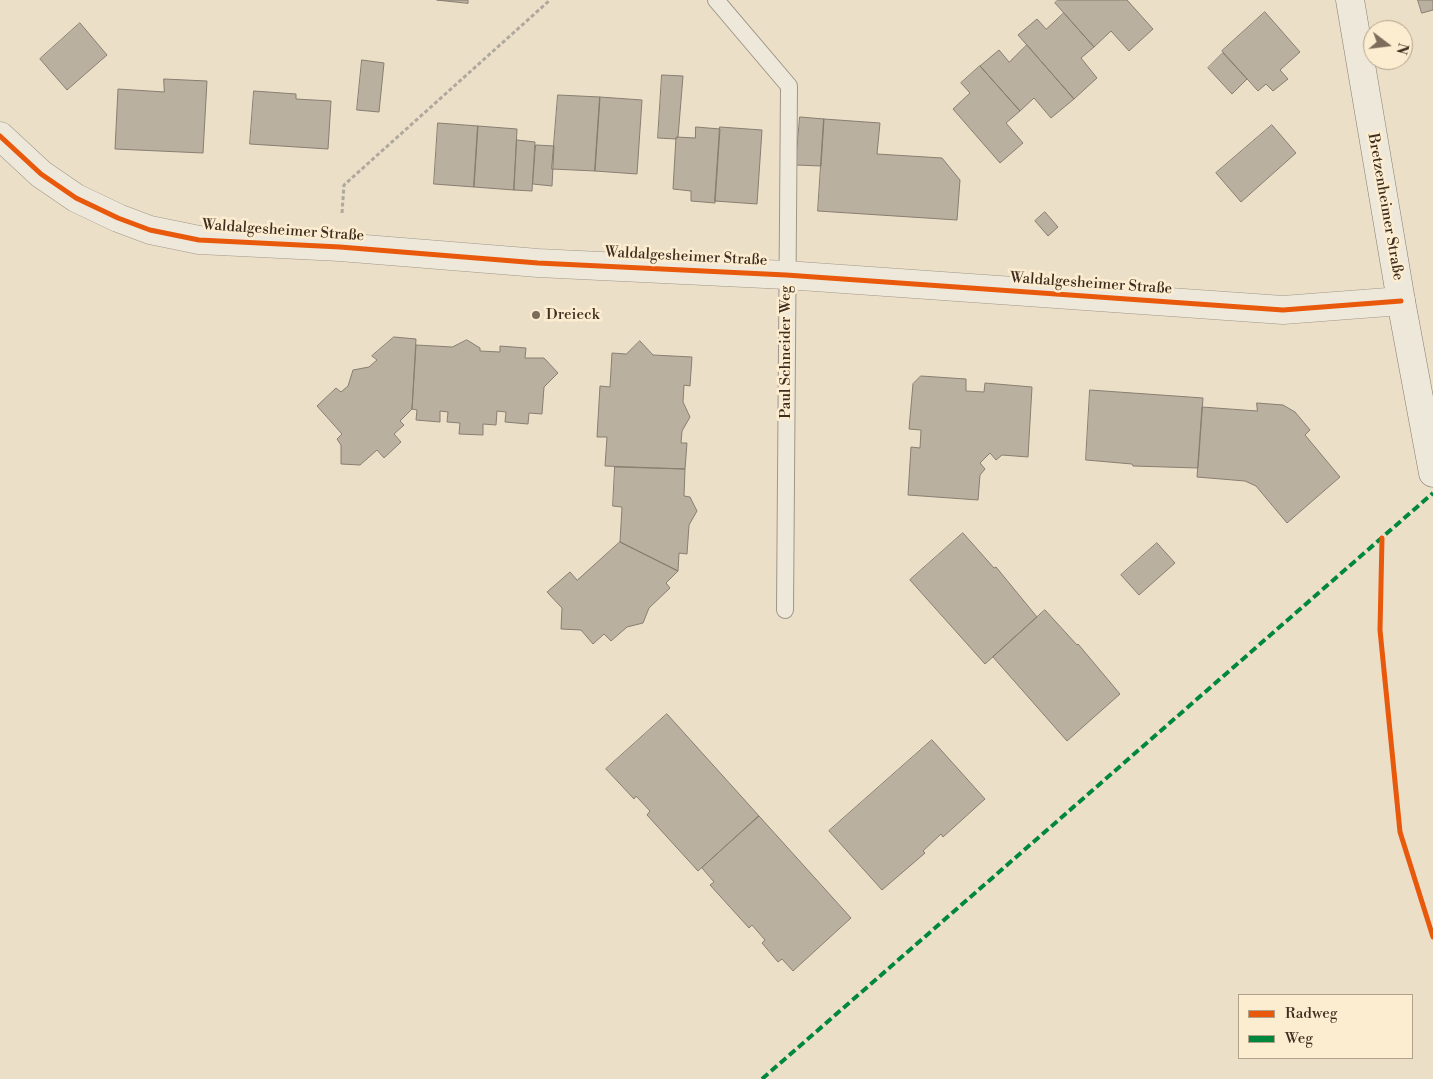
<!DOCTYPE html>
<html>
<head>
<meta charset="utf-8">
<style>
	body { margin:0 }
	#map { position:relative; width:1433px; height:1079px; overflow:hidden; background:#ecdfc7; font-family:"Libre Bodoni",serif }
	canvas { display:block }
	.legend { position:absolute; left:1238px; top:994px; width:175px; height:65px; box-sizing:border-box; background:#fcedd1; border:1px solid #b0a18a; margin:0; padding:6px 9px; list-style:none; font-size:15px; color:#3f2e20 }
	.legend li { display:flex; align-items:center; gap:10px; height:25px }
	.legend b { width:25px; border:1px solid #b0a18a }
	.north { position:absolute; left:1363px; top:20px; width:50px; height:50px; box-sizing:border-box; background:#fcedd1; border:1px solid #b0a18a; border-radius:50%; rotate:105deg; font-size:14px; font-weight:700; line-height:20px; text-align:center; color:#3f2e20 }
	.north::after { content:''; display:block; margin:auto; width:18px; height:22px; background:#7c6c5a; clip-path:polygon(50% 0,100% 100%,50% 72%,0 100%) }
</style>
</head>
<body>
<div id="map">
<canvas width="1433" height="1079"></canvas>
<ul class="legend">
<li><b style="height:6px;background:#e8590c"></b>Radweg</li>
<li><b style="height:6px;background:#00873e"></b>Weg</li>
</ul>
<div class="north">N</div>
</div>
<script>
const ctx = document.querySelector('canvas').getContext('2d');
ctx.lineJoin = 'round';
function fill(path, color) { ctx.fillStyle = color; ctx.fill(path, 'evenodd'); }
function stroke(path, color, width, dash) { ctx.strokeStyle = color; ctx.lineWidth = width; ctx.lineCap = dash ? 'butt' : 'round'; ctx.setLineDash(dash || []); ctx.stroke(path); }
function drawText(font, color, halo, rows, align = 'center') {
  ctx.font = font + ' "Libre Bodoni",serif'; ctx.lineWidth = 5; ctx.setLineDash([]); ctx.textBaseline = 'middle'; ctx.strokeStyle = halo; ctx.fillStyle = color; for (const [text, x, y, turn = 0] of rows) {
    ctx.save(); ctx.translate(x, y); ctx.rotate((+turn || 0) * Math.PI / 180); ctx.textAlign = isNaN(turn) ? turn : align; if (halo) ctx.strokeText(text, 0, 0); ctx.fillText(text, 0, 0); ctx.restore();
  }
}
const building = new Path2D(`
	M437,0H468V3Z
	M1058,0H1127L1153,29L1129,51L1111,31L1094,47L1055,3Z
	M1418,0H1433V10L1422,13Z
	M1265,12L1300,52L1280,70L1288,79L1273,91L1266,84L1258,91L1222,51Z
	M1064,13L1094,47L1081,58L1097,78L1074,99L1018,35L1037,19L1046,29Z
	M80,23L107,55L67,90L40,59Z
	M1027,45L1074,99L1051,118L1034,98L1020,111L980,66L999,50L1009,62Z
	M1223,53L1247,79L1232,94L1208,68Z
	M362,60L384,63L379,112L357,110Z
	M980,66L1020,111L1006,123L1023,143L1000,163L953,109L970,93L961,83Z
	M662,75L683,76L678,137L676,139L658,138Z
	M164,79L207,81L203,153L115,149L118,89L164,92Z
	M254,91L296,94V99L331,101L328,149L250,144Z
	M558,95L600,97L595,171L552,169Z
	M600,97L642,100L637,174L595,171Z
	M800,117L824,119L821,166L796,165Z
	M824,119L880,123L877,154L942,158L960,180L957,220L818,211Z
	M438,123L478,126L474,187L434,184Z
	M1272,125L1296,153L1241,202L1216,173Z
	M478,126L517,129L514,190L474,187Z
	M696,127L720,129L715,203L691,201V191L673,189L676,137L695,138Z
	M720,127L762,130L757,204L715,201Z
	M517,140L535,142L532,191L514,190Z
	M536,145L554,146L552,186L533,184Z
	M1045,212L1058,227L1048,236L1035,221Z
	M394,337L416,339L412,409L400,421L404,425L394,434L401,442L384,458L377,450L360,465L341,464V445L337,439L342,434L317,406L336,388L341,392L348,386L353,370L369,367L377,360L372,356Z
	M467,340L480,348V351L500,352V346L526,348L525,358H544L558,373L544,387L542,414L529,413L528,424L505,422L506,412L497,411L496,425L483,424V435L459,434L460,423L447,422L448,412L440,411V422L416,420L417,410L412,409L416,345L452,347Z
	M640,341L653,355L692,357L690,386L684,385L683,402L690,417L682,431L681,443H687L685,469L605,466L607,437H597L600,386L610,387L612,353L626,354Z
	M921,376L966,379V391L984,392L985,383L1032,387L1028,457L1002,455L996,460L990,453L980,463L985,469L980,475L978,500L908,495L911,447L920,448L921,430L909,429L913,384Z
	M1090,390L1203,398L1198,468L1133,466L1132,464L1086,460Z
	M1257,403L1283,405L1295,412L1310,430L1305,435L1340,477L1287,523L1256,486L1245,481L1197,477L1202,407L1257,411Z
	M615,467L685,469L684,496L690,497L697,511L689,525L687,554L679,553L678,571L620,542L622,507L613,506Z
	M963,533L994,568L996,567L1037,617L985,664L910,580Z
	M620,542L678,571L666,583L670,588L649,608L643,623L627,627L611,641L604,634L593,644L581,630L561,629L562,608L547,592L570,572L577,580Z
	M1157,543L1175,563L1139,595L1121,575Z
	M1045,610L1077,645L1078,644L1120,694L1067,741L993,657Z
	M667,714L759,816L698,871L647,815L650,811L636,796L634,799L606,769Z
	M932,740L985,799L943,837L941,834L923,851L925,853L882,890L829,831Z
	M759,816L851,918L793,971L782,959L778,962L762,943L765,940L752,925L749,928L710,885L714,882L702,868Z`);
const path = new Path2D(`
	M342,213L344,185L550,0`);
const lane = new Path2D(`
	M716,0L789,86L785,610`);
const street = new Path2D(`
	M0,136L41,174L76,198L118,218L150,230L199,240L340,247L538,263L786,275L1283,310L1401,301`);
const secondary = new Path2D(`
	M1350,0L1401,301L1433,473`);
const quiet = new Path2D(`
	M762,1079L1433,493`);
const cycleway = new Path2D(`
	M0,136L41,174L76,198L118,218L150,230L199,240L340,247L538,263L786,275L1283,310L1401,301
	M1382,538L1380,630L1400,832L1433,937`);
const markers = [
	[536,315,5,"#7c6c5a"]
];
const streetNames = [
	["Bretzenheimer Straße",1385,207,80],
	["Waldalgesheimer Straße",283,231,4],
	["Waldalgesheimer Straße",686,257,3],
	["Waldalgesheimer Straße",1091,284,4],
	["Paul Schneider Weg",786,352,-90]
];
const poiNames = [
	["Dreieck",546,315]
];
fill(building, '#bab09f');
stroke(building, '#877e71', 1);
stroke(lane, '#a09687', 18);
stroke(street, '#a09687', 29);
stroke(secondary, '#877e71', 29);
stroke(path, '#afa89d', 3, [4, 2.5]);
stroke(lane, '#eee8db', 16);
stroke(street, '#eee8db', 28);
stroke(secondary, '#eee8db', 28);
stroke(quiet, '#00873e', 4, [8, 4]);
stroke(cycleway, '#e8590c', 5);
for (const [x, y, r, color] of markers) { const dot = new Path2D(); dot.arc(x, y, r, 0, 2 * Math.PI); ctx.fillStyle = color; ctx.fill(dot); stroke(dot, '#fcedd1', 2); }
drawText('15px', '#3f2e20', '#fcedd1', streetNames);
drawText('15px', '#3f2e20', '#fcedd1', poiNames, 'left');
</script>
</body>
</html>
